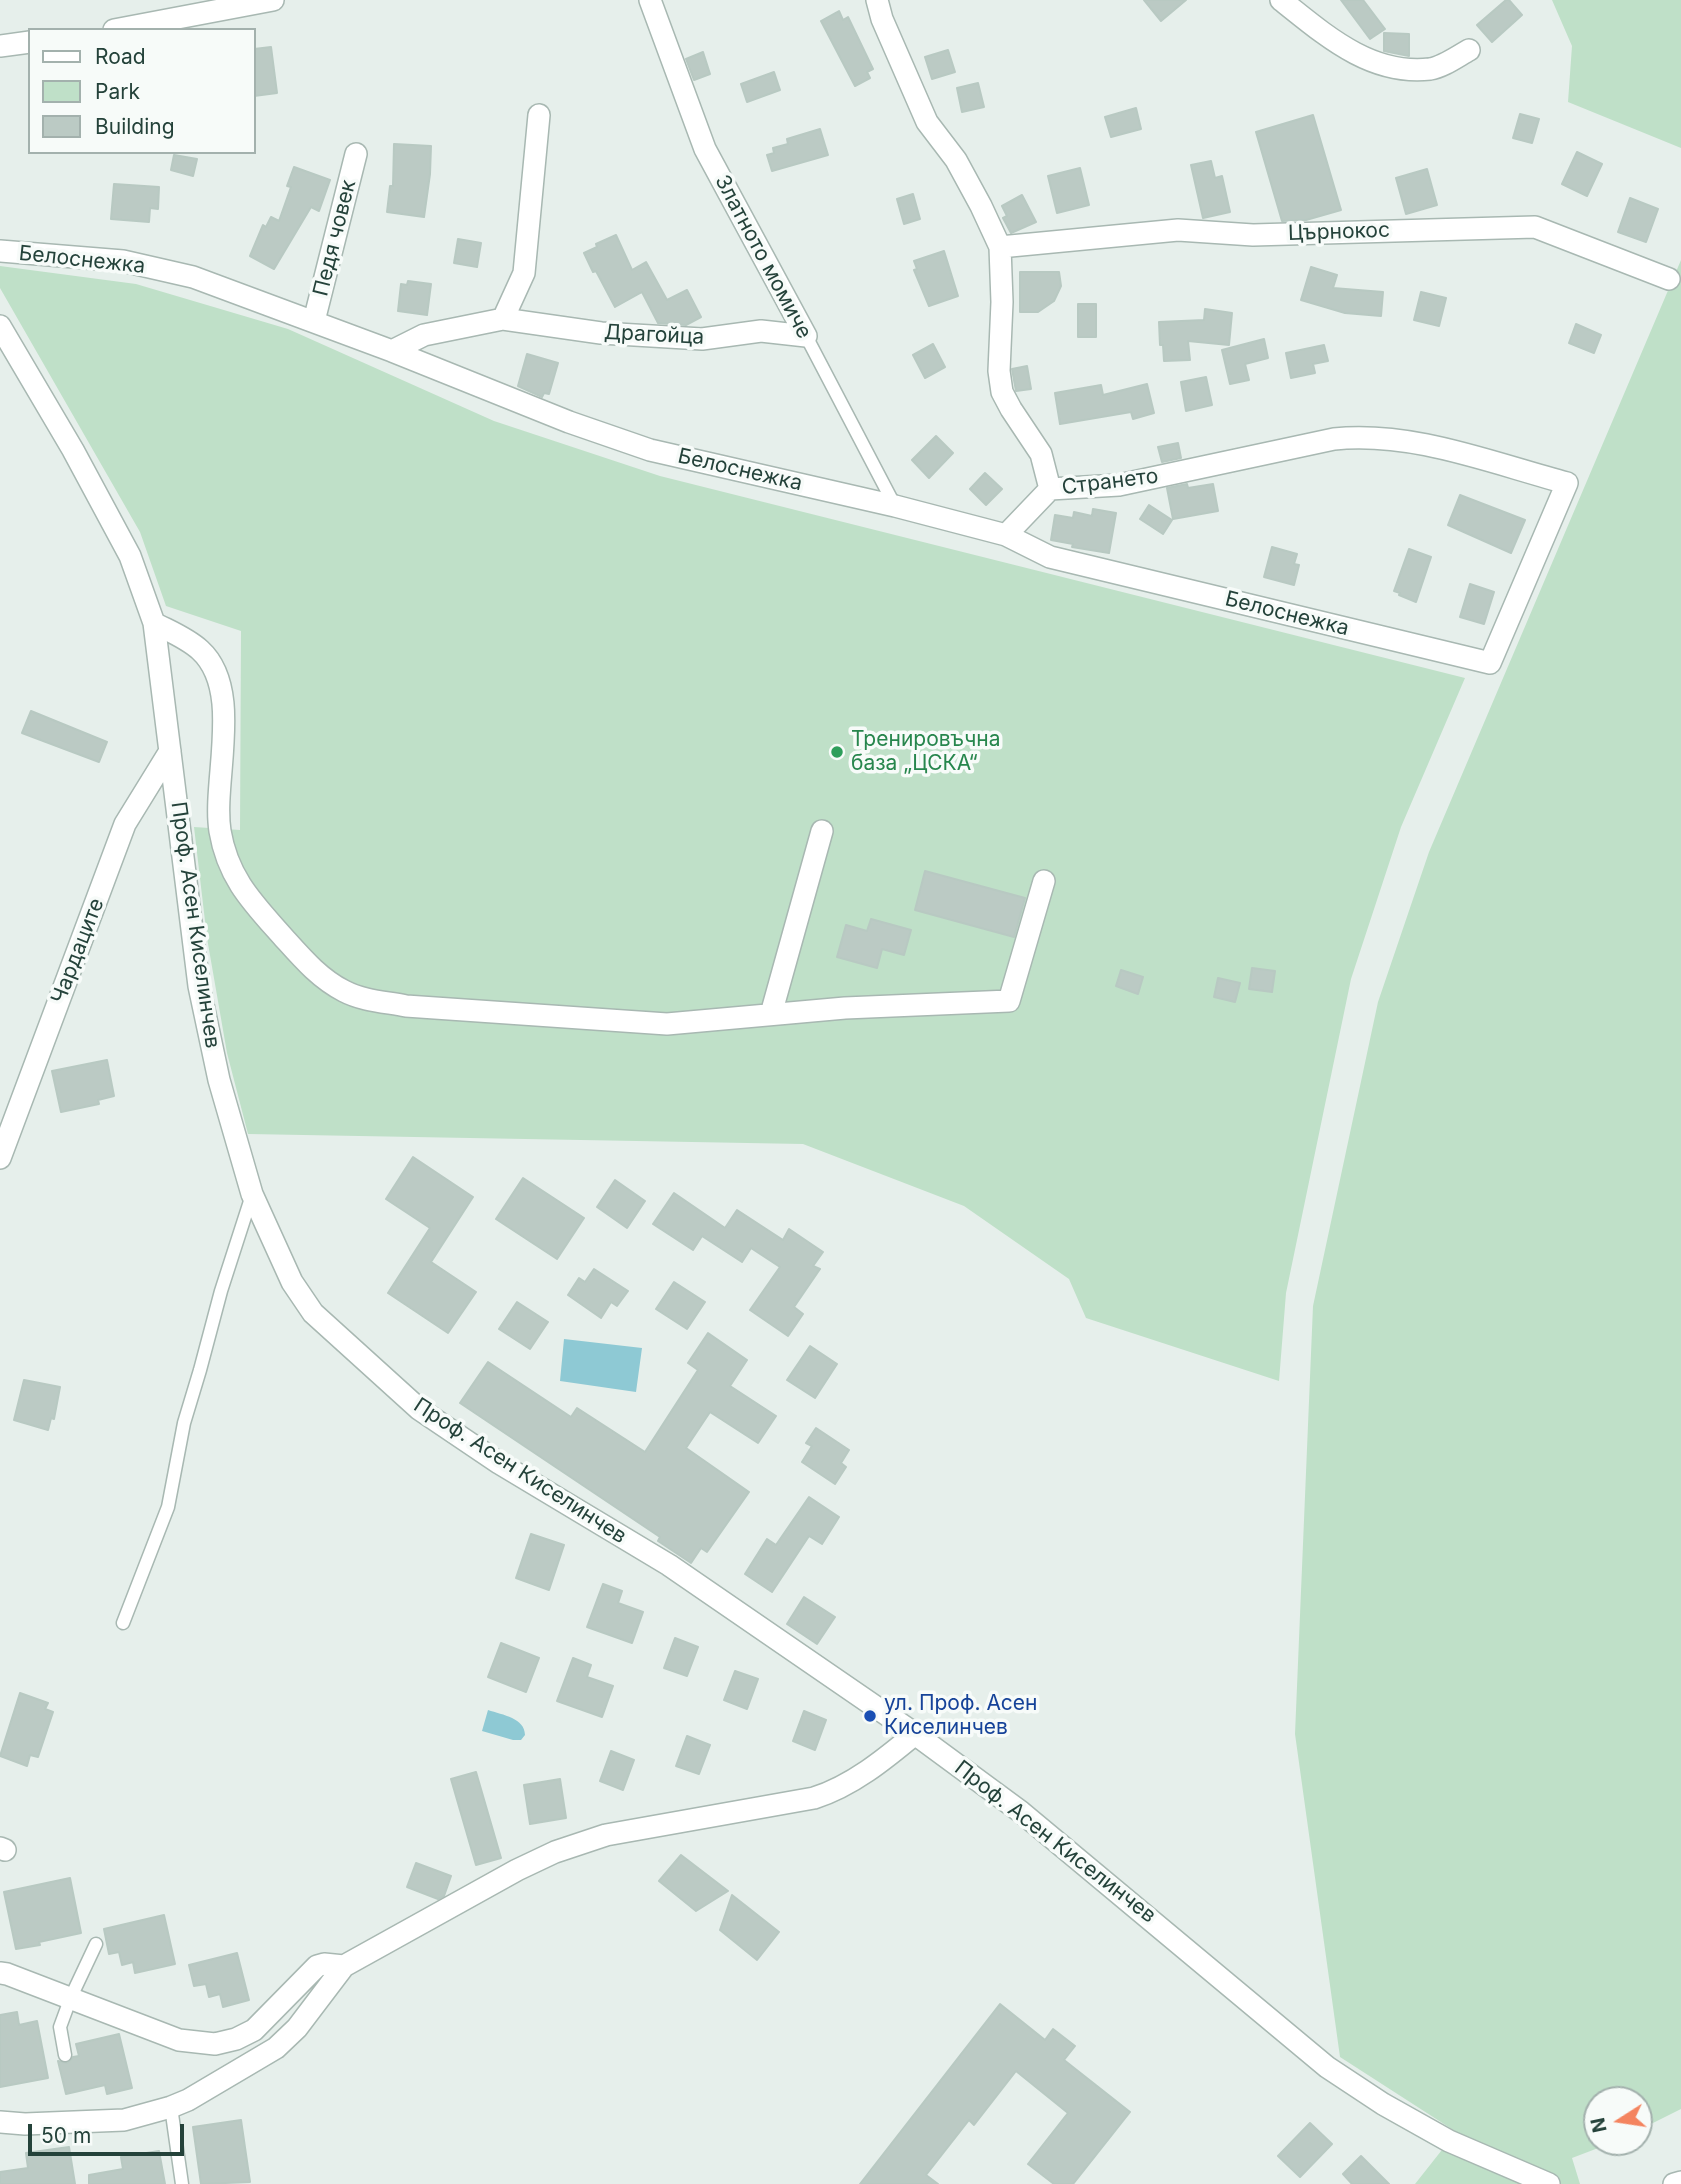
<!DOCTYPE html>
<html>
<head>
<meta charset="utf-8">
<style>
	body { margin:0 }
	#map { position:relative; width:1681px; height:2184px; overflow:hidden; background:#e6efeb; font-family:Inter,sans-serif }
	canvas { display:block }
	.legend { position:absolute; left:28px; top:28px; width:228px; height:126px; box-sizing:border-box; background:#f7fbf9; border:2px solid #a3b1ad; margin:0; padding:9px 12px; list-style:none; font-size:21px; color:#24423a }
	.legend li { display:flex; align-items:center; gap:14px; height:35px }
	.legend b { width:35px; border:2px solid #a3b1ad }
	.north { position:absolute; left:1583px; top:2086px; width:70px; height:70px; box-sizing:border-box; background:#f7fbf9; border:2px solid #a3b1ad; border-radius:50%; rotate:258deg; font-size:19px; font-weight:700; line-height:28px; text-align:center; color:#24423a }
	.north::after { content:''; display:block; margin:auto; width:24px; height:32px; background:#f4845f; clip-path:polygon(50% 0,100% 100%,50% 72%,0 100%) }
	.scale { position:absolute; left:28px; top:2124px; width:156px; height:32px; box-sizing:border-box; border:4px solid #24423a; border-top:0; padding-left:9px; font-size:21px; line-height:24px; white-space:nowrap; color:#24423a; -webkit-text-stroke:5px #f7fbf9; paint-order:stroke }
</style>
</head>
<body>
<div id="map">
<canvas width="1681" height="2184"></canvas>
<ul class="legend">
<li><b style="height:9px;background:#fff"></b>Road</li>
<li><b style="height:19px;background:#bfe0c8"></b>Park</li>
<li><b style="height:19px;background:#bbcac4"></b>Building</li>
</ul>
<div class="north">N</div>
<div class="scale">50 m</div>
</div>
<script>
const ctx = document.querySelector('canvas').getContext('2d');
ctx.lineJoin = 'round';
function fill(path, color) { ctx.fillStyle = color; ctx.fill(path, 'evenodd'); }
function stroke(path, color, width, dash) { ctx.strokeStyle = color; ctx.lineWidth = width; ctx.lineCap = dash ? 'butt' : 'round'; ctx.setLineDash(dash || []); ctx.stroke(path); }
function drawText(font, color, halo, rows, align = 'center') {
  ctx.font = font + ' Inter,sans-serif'; ctx.lineWidth = 7; ctx.setLineDash([]); ctx.textBaseline = 'middle'; ctx.strokeStyle = halo; ctx.fillStyle = color; for (const [text, x, y, turn = 0] of rows) {
    ctx.save(); ctx.translate(x, y); ctx.rotate((+turn || 0) * Math.PI / 180); ctx.textAlign = isNaN(turn) ? turn : align; if (halo) ctx.strokeText(text, 0, 0); ctx.fillText(text, 0, 0); ctx.restore();
  }
}
const green = new Path2D(`
	M1552,0H1681V148L1568,102L1572,46Z
	M1681,260V2109L1639,2130V2100H1597V2142H1614L1572,2158L1580,2184H1415L1449,2141L1475,2144L1340,2057L1295,1734L1313,1306L1378,1002L1429,852Z
	M0,266L136,284L288,329L494,421L660,476L1465,678L1401,827L1351,979L1286,1293L1279,1381L1086,1318L1069,1279L964,1206L803,1144L248,1134L227,1053L207,938L194,827L240,830L241,631L166,606L140,532L0,288Z`);
const water = new Path2D(`
	M564,1339L642,1348L636,1392L560,1381Z
	M488,1710C503,1715 525,1718 525,1735L521,1740H513L482,1731Z`);
const building = new Path2D(`
	M1144,0H1186L1161,21Z
	M1341,0H1363L1385,29L1370,39Z
	M1506,0H1509L1522,15L1492,42L1477,25Z
	M839,11L843,20L848,17L873,69L867,72L870,78L855,86L821,21Z
	M1384,33L1409,34V56L1384,51Z
	M271,47L277,93L254,96V49Z
	M948,50L955,72L932,79L925,57Z
	M703,52L710,74L694,80L686,59Z
	M774,72L780,90L747,102L741,84Z
	M978,83L984,107L962,112L957,88Z
	M1136,108L1141,129L1111,137L1105,117Z
	M1520,114L1539,119L1532,143L1513,138Z
	M1313,115L1341,210L1306,220L1282,221L1256,132Z
	M820,129L828,155L772,171L767,155L774,153L773,148L788,144L787,139Z
	M394,144L431,146L430,174L424,217L387,212L390,186H393Z
	M1577,152L1602,164L1587,196L1562,184Z
	M174,155L197,159L193,176L171,170Z
	M1211,161L1215,178L1222,176L1230,212L1203,218L1191,165Z
	M294,167L330,180L319,211L311,207L274,269L250,256L263,225L266,227L271,217L279,221L291,187L287,186Z
	M1080,168L1089,205L1057,213L1048,176Z
	M1427,169L1437,205L1406,214L1396,178Z
	M114,184L159,187L158,209L150,208L149,222L111,219Z
	M913,194L920,219L904,224L897,199Z
	M1022,195L1036,222L1011,233L1003,218L1007,216L1002,206Z
	M1630,198L1658,209L1646,242L1618,232Z
	M616,235L632,270L646,262L667,300L687,290L701,317L686,325L658,323L642,292L615,307L596,271L593,272L584,253L597,247L596,244Z
	M458,239L481,243L477,267L454,263Z
	M944,251L958,296L929,306L914,270L917,269L914,261Z
	M1311,267L1337,275L1333,288L1383,292L1381,316L1345,313L1301,300Z
	M1020,272H1059L1061,286L1054,301L1038,312H1020Z
	M408,281L431,284L427,315L398,311L401,284L407,285Z
	M1421,292L1446,298L1439,326L1414,320Z
	M1078,304H1096V337H1078Z
	M1205,309L1232,313L1229,345L1188,341L1190,360L1164,361L1163,345H1160L1159,322L1204,320Z
	M1576,324L1601,335L1594,353L1569,343Z
	M1264,339L1268,358L1245,364L1249,380L1230,384L1222,350Z
	M933,344L945,367L925,378L913,355Z
	M1324,345L1328,361L1313,364L1315,373L1291,378L1286,353Z
	M527,354L558,363L549,394L544,393L542,397L518,386Z
	M1027,366L1031,389L1016,391L1012,369Z
	M1206,377L1212,405L1186,411L1181,382Z
	M1147,384L1154,413L1133,419L1131,412L1060,424L1055,393L1101,385L1103,395Z
	M936,436L953,453L929,478L912,460Z
	M1178,443L1181,458L1162,462L1158,447Z
	M985,473L1002,489L986,505L970,489Z
	M1187,484L1188,488L1213,484L1218,511L1173,519L1167,488Z
	M1460,495L1525,520L1511,553L1448,525Z
	M1149,505L1172,520L1163,534L1140,519Z
	M1093,509L1116,513L1109,553L1072,547L1073,544L1051,540L1055,515L1073,518L1074,512L1092,516Z
	M1272,547L1297,554L1294,564L1299,565L1294,585L1264,577Z
	M1409,549L1431,557L1416,602L1399,595L1400,593L1394,591Z
	M1470,584L1494,592L1484,624L1460,617Z
	M31,711L107,742L99,762L22,733Z
	M925,871L1025,898L1014,937L915,910Z
	M871,919L911,930L904,955L882,949L877,968L837,957L846,925L867,931Z
	M1252,968L1275,971L1272,992L1249,989Z
	M1121,970L1143,977L1138,994L1116,986Z
	M1218,978L1240,983L1235,1002L1214,997Z
	M107,1060L114,1096L98,1100L99,1104L61,1112L52,1071Z
	M413,1157L473,1197L431,1262L476,1292L448,1333L388,1293L430,1228L386,1199Z
	M523,1178L584,1218L557,1259L496,1219Z
	M615,1180L645,1201L627,1228L597,1207Z
	M674,1193L725,1228L737,1210L783,1240L789,1229L823,1252L813,1266L820,1269L794,1307L803,1314L788,1336L750,1310L780,1267L751,1248L742,1262L702,1236L693,1250L653,1224Z
	M594,1269L628,1291L617,1306L611,1302L601,1318L568,1295L579,1278L585,1282Z
	M674,1282L705,1302L687,1329L656,1309Z
	M517,1302L548,1322L530,1349L499,1329Z
	M708,1333L747,1360L730,1386L776,1416L758,1443L710,1412L686,1448L749,1492L707,1552L701,1548L691,1563L658,1541L660,1537L460,1403L488,1362L571,1417L577,1408L645,1452L698,1370L688,1363Z
	M810,1346L837,1364L815,1398L787,1380Z
	M24,1380L60,1387L54,1419L51,1418L48,1430L14,1420Z
	M816,1428L849,1450L841,1463L846,1467L835,1484L802,1462L812,1446L806,1443Z
	M809,1497L839,1517L822,1544L809,1536L772,1592L745,1574L767,1539L776,1545Z
	M531,1534L564,1545L549,1590L516,1578Z
	M603,1584L622,1591L618,1603L643,1612L632,1643L587,1627Z
	M804,1597L835,1617L817,1644L787,1624Z
	M675,1638L698,1647L687,1676L664,1668Z
	M501,1643L539,1658L526,1692L488,1677Z
	M573,1658L591,1665L587,1677L613,1686L602,1717L557,1701Z
	M735,1671L758,1679L747,1709L724,1700Z
	M20,1693L48,1703L45,1709L53,1712L38,1757L30,1755L27,1766L0,1756Z
	M804,1711L826,1720L815,1750L793,1741Z
	M687,1736L710,1745L699,1774L676,1766Z
	M611,1751L634,1760L623,1790L600,1781Z
	M476,1772L501,1858L476,1865L451,1779Z
	M560,1779L566,1818L530,1824L524,1785Z
	M681,1855L728,1891L696,1911L659,1881Z
	M416,1863L451,1876L444,1896L438,1899L407,1887Z
	M70,1878L81,1933L39,1942L40,1945L16,1949L4,1892Z
	M732,1895L779,1932L757,1960L720,1930Z
	M164,1915L175,1964L135,1973L133,1962L122,1965L119,1952L109,1954L104,1929Z
	M237,1953L249,2000L223,2007L220,1994L209,1997L206,1984L194,1986L189,1965Z
	M1000,2004L1045,2040L1053,2029L1075,2046L1064,2060L1130,2112L1073,2184H1054L1028,2164L1068,2113L1016,2071L974,2125L969,2120L926,2175L938,2184H860Z
	M17,2012L19,2025L37,2021L48,2078L0,2087V2015Z
	M119,2034L132,2088L107,2094L105,2085L66,2094L58,2061L67,2063L73,2057L79,2056L76,2044Z
	M241,2120L250,2182L201,2184L193,2127Z
	M1310,2123L1332,2144L1300,2177L1278,2156Z
	M69,2147L75,2184H0V2172L28,2168L26,2153Z
	M159,2151L165,2184H89V2175L123,2169L121,2157Z
	M1361,2156L1389,2184H1352L1343,2174Z`);
const service = new Path2D(`
	M806,336L895,506
	M123,1623L168,1507L184,1423L200,1370L221,1291L252,1195
	M65,2055L60,2027L71,1997L96,1944
	M171,2107L182,2184`);
const minor = new Path2D(`
	M650,0L705,149L806,336
	M877,0L882,19L927,122L956,160L981,206L1000,247L1002,302L999,371L1002,392L1011,409L1041,454L1050,489
	M1281,0C1324,34 1370,76 1430,69C1443,67 1458,56 1469,50
	M114,30L273,0
	M0,46L30,42
	M1000,247L1178,230L1253,235L1535,227L1669,279
	M0,251L123,261L193,277L392,351L569,422L650,450L895,506L1006,535L1050,557L1490,663L1567,483C1491,463 1413,431 1334,439L1119,485L1050,489
	M503,319L601,333L702,339L761,331L806,336
	M314,321L356,154
	M0,326L73,450L130,556L154,623L199,986L219,1080L252,1194L292,1282L313,1313L419,1409L499,1463L669,1565L915,1734L1021,1812L1327,2067L1383,2104L1449,2141L1549,2184
	M392,351L424,335L503,319L524,273L539,115
	M1006,535L1050,489
	M154,623C169,631 187,638 200,650C244,690 212,780 220,831C228,879 254,904 284,938C302,958 320,979 344,991C363,1001 386,1002 406,1006L667,1024L845,1008L1009,1001L1044,881
	M771,1014L822,831
	M0,1158L125,824L170,751
	M0,1848L5,1850
	M0,1973L7,1974L179,2040L215,2044L236,2039L254,2030L317,1966L324,1964L344,1966
	M0,2122L25,2124L124,2120L171,2107L188,2100L276,2048L297,2028L344,1966L517,1870L555,1852L606,1835L814,1798C852,1786 885,1759 915,1734
	M1674,2184L1681,2182`);
const markers = [
	[837,752,7,"#2e9e5b"],
	[870,1716,7,"#1a4fb4"]
];
const streetNames = [
	["Църнокос",1339,232,-2],
	["Педя човек",335,238,-76],
	["Златното момиче",763,257,62],
	["Белоснежка",82,260,6],
	["Драгойца",654,335,3],
	["Белоснежка",740,470,13],
	["Странето",1110,482,-7],
	["Белоснежка",1287,614,14],
	["Проф. Асен Киселинчев",195,925,82],
	["Чардаците",78,951,-69],
	["Проф. Асен Киселинчев",520,1471,33],
	["Проф. Асен Киселинчев",1055,1842,38]
];
const leisureNames = [
	["Тренировъчна",851,740],
	["база „ЦСКА“",851,764]
];
const transitNames = [
	["ул. Проф. Асен",884,1704],
	["Киселинчев",884,1728]
];
fill(green, '#bfe0c8');
fill(water, '#8ec9d4');
fill(building, '#bbcac4');
stroke(building, '#b8c9c2', 2);
stroke(service, '#a8b8b2', 15);
stroke(minor, '#a8b8b2', 24);
stroke(service, '#fff', 12);
stroke(minor, '#fff', 21);
for (const [x, y, r, color] of markers) { const dot = new Path2D(); dot.arc(x, y, r, 0, 2 * Math.PI); ctx.fillStyle = color; ctx.fill(dot); stroke(dot, '#f7fbf9', 2.5); }
drawText('21px', '#24423a', '#f7fbf9', streetNames);
drawText('21px', '#27864d', '#f7fbf9', leisureNames, 'left');
drawText('21px', '#164399', '#f7fbf9', transitNames, 'left');
</script>
</body>
</html>
